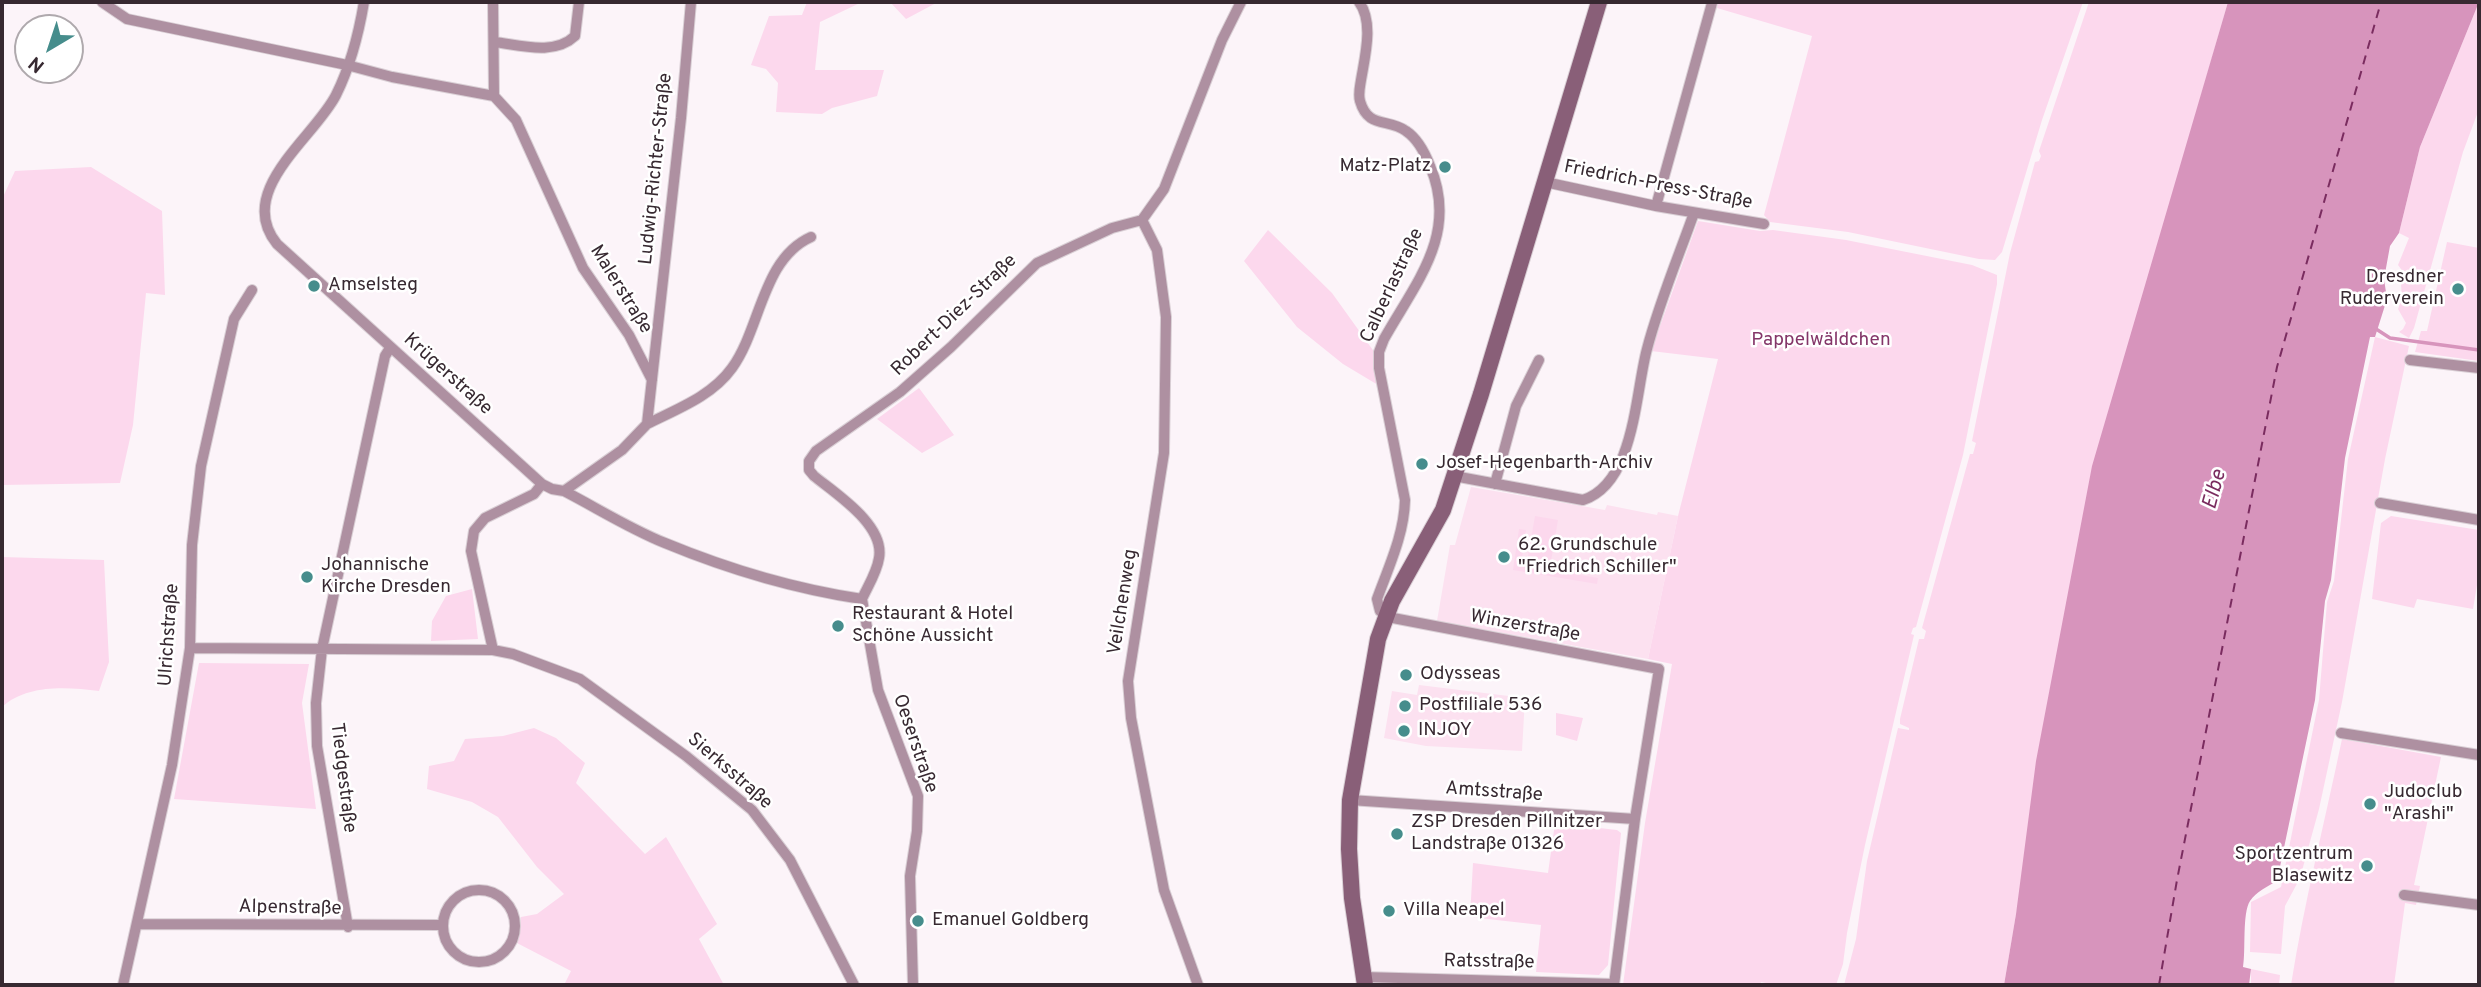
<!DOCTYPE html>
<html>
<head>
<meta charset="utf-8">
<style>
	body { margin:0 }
	#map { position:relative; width:2481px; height:987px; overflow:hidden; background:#fcf4f9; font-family:Overpass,sans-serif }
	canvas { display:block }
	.frame { position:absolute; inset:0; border:4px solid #372931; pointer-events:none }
	.north { position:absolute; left:14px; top:14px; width:70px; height:70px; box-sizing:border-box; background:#fff; border:2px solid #afa9ad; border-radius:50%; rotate:219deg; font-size:19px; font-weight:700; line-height:28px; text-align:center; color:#372931 }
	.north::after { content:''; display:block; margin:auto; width:24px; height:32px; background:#468d8c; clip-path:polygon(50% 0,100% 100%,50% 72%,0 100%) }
</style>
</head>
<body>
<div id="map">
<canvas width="2481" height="987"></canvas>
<div class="frame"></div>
<div class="north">N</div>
</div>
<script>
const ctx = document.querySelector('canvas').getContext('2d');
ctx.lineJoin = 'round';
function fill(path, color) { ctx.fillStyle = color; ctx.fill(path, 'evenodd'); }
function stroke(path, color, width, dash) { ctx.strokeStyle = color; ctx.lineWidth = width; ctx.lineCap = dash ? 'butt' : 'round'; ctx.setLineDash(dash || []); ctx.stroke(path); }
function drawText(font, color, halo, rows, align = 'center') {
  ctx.font = font + ' Overpass,sans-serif'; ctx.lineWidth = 5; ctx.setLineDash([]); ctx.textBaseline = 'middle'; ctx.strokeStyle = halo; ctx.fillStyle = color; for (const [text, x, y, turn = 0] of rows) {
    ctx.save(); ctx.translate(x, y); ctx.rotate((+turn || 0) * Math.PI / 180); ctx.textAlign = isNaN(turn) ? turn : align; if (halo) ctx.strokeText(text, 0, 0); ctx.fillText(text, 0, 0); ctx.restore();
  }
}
const built = new Path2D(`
	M1471,487L1605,510L1607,505L1657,515L1658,512L1678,516L1648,659L1437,621L1450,545H1455Z
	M1419,685L1525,698L1522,751L1426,746L1384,738L1392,691L1417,695Z`);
const green = new Path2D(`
	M807,2H862L820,22L815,70H884L877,96L832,108L822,114L776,112L778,83L766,69L751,65L769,16L802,15Z
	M890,2H938L906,19Z
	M1718,2H2083L2042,120L2002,252L1995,260L1979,259L1848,232L1770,222L1764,215L1812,36L1717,8Z
	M2089,2H2228L2167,214L2016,914L2004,985H1844L1856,939L1867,861L1898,728L1909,730V728L1900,724V719L1919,639H1924L1926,631L1922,628L1970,454H1973L1976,443L1972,441L2010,253L2035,162L2039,161L2041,156L2039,151Z
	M2479,2V109L2463,152L2414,328L2409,338L2399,332L2403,329L2406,323L2398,309C2405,295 2399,283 2401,269L2398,265L2409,238L2399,233L2420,147Z
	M91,167L162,211L165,295L146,293L133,425L120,483L2,485V199L15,171Z
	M1698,221L1760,231L1773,230L1846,240L1972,265L1997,275V284L1963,455L1916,627L1913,628L1911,634L1914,635L1865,845L1847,933L1843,964L1836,985H1776L1761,982L1760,985H1623L1645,823L1672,664L1648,659L1678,516L1718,359L1651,351Z
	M1268,230L1332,293L1375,353L1378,385L1343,364L1297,327L1244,261Z
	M2447,242L2479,248V361L2415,352L2421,331H2427Z
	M2375,337L2409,346L2385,459L2342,702L2319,809L2300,878L2285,906L2281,954L2250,952L2251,902L2281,887L2319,700L2327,602L2334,581L2348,459Z
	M919,388L954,435L922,453L877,419Z
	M1535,516L1558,520L1551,561L1528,556Z
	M2391,516L2479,530V573L2473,609L2417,599L2414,608L2372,599L2381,523Z
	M1519,529L1526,530L1521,565L1598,578L1597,584L1513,570Z
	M2,557L104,560L109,662L99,691C67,687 27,684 2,707Z
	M472,589L478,639L431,641L432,621L446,596Z
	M199,663L309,664L302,703L316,809L174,799Z
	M1556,713L1583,718L1577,741L1556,735Z
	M534,728L556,738L585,763L576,783L645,854L666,837L717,924L699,939L724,985H564L571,971L515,942L520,928L521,917L537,914L564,894L537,867L498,817L472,802L427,789L429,766L454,761L465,739L503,736Z
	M2342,739L2441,757L2414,885L2420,886L2416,905L2405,903L2394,985H2291C2304,903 2325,821 2342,739Z
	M1555,823L1617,830L1621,833L1608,965L1599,975L1536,972L1541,925L1470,917L1473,863L1548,873Z
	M2251,969L2280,975L2279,985H2251Z`);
const water = new Path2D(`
	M2228,2H2479L2420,147L2399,233L2390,246L2384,279L2387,299L2375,337H2370L2345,458L2331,580L2325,601L2315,700L2277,881C2268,886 2256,892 2250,901C2242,913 2246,951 2243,967L2251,969L2249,985H2004L2016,914L2036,761L2092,466Z`);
const stream = new Path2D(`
	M2373,327L2390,338L2479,350`);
const ferry = new Path2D(`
	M2159,985L2177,880L2277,367L2381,2`);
const street = new Path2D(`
	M102,2L127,19L347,65L392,77L494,96
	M364,2C359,32 350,67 336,95C315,137 234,191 277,244L542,484L552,489L564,491C597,508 630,529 665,543C728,569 795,589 862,599
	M493,2L494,96L516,120L583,268L629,335L652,380
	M1359,2C1374,22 1365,56 1361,80C1360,87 1358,94 1360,101C1368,129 1388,118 1406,131C1418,139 1425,153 1430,166C1459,234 1416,282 1384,339L1379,352V368L1405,500C1404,535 1389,566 1377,599L1380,611L1393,618L1659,669L1635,819L1614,985
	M494,42C520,45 554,56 575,36L579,2
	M1545,182L1656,206L1764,224
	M1656,206L1712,3
	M1142,220L1157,250L1166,317L1164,453L1128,681L1131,718L1164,890L1198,985
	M1142,220L1164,189L1222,40L1241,2
	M2410,360L2479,368
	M647,424C677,409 712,396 732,368C761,328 762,259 811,237
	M1454,476L1583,500C1635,483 1635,393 1647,349C1659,303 1678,258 1694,213
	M1495,484L1516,406L1539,360
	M564,491L622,450L647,424L681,118L691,2
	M2380,503L2479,520
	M862,599C868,586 877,572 879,558C885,525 836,494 814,476L809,470V461L816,451L900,392L951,347L1037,263L1112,228L1142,220
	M862,599L878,690L918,796L917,831L910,876L913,985
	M190,648L493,650L513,654L580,679L686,756L752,810L790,860L854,985
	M493,650L471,551L474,531L485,518L534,494L542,484
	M2341,733L2479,755
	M1350,800L1635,819
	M443 926a36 36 0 1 1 72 0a36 36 0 1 1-72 0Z
	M2404,895L2479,905
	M137,924L443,925
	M348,927L317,746L316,703L322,649L385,356L390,348
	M1363,977L1614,984
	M123,985L172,765L190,648L192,545L201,466L234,319L252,290`);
const secondary = new Path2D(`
	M1365,985L1352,898L1349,849L1350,800L1378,639L1392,601L1443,510L1481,394L1599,2`);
const markers = [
	[1445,167,7,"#468d8c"],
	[314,286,7,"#468d8c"],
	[2458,289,7,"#468d8c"],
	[1422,464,7,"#468d8c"],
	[1504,557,7,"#468d8c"],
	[307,577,7,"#468d8c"],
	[838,626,7,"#468d8c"],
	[1406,675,7,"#468d8c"],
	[1405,706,7,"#468d8c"],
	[1404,731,7,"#468d8c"],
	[2370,804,7,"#468d8c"],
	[1397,834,7,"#468d8c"],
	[2367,866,7,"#468d8c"],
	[1389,911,7,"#468d8c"],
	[918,921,7,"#468d8c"]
];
const poiNames = [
	["Matz-Platz",1431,167,"right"],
	["Dresdner",2444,278,"right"],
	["Ruderverein",2444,300,"right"],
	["Amselsteg",328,286],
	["Josef-Hegenbarth-Archiv",1436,464],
	["62. Grundschule",1518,546],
	["\"Friedrich Schiller\"",1518,568],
	["Johannische",321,566],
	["Kirche Dresden",321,588],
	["Restaurant & Hotel",852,615],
	["Schöne Aussicht",852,637],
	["Odysseas",1420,675],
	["Postfiliale 536",1419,706],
	["INJOY",1418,731],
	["Judoclub",2384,793],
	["\"Arashi\"",2384,815],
	["ZSP Dresden Pillnitzer",1411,823],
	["Landstraße 01326",1411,845],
	["Sportzentrum",2353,855,"right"],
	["Blasewitz",2353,877,"right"],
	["Villa Neapel",1403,911],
	["Emanuel Goldberg",932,921]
];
const streetNames = [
	["Ludwig-Richter-Straße",657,169,-84],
	["Friedrich-Press-Straße",1658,186,11],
	["Calberlastraße",1393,286,-65],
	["Malerstraße",620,290,58],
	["Robert-Diez-Straße",955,316,-44],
	["Krügerstraße",447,375,42],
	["Veilchenweg",1124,602,-81],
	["Winzerstraße",1525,627,10],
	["Ulrichstraße",170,635,-86],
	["Oeserstraße",914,744,71],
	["Sierksstraße",729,772,41],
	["Tiedgestraße",342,778,83],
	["Amtsstraße",1494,793,4],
	["Alpenstraße",290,909,1],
	["Ratsstraße",1489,963,1]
];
const parkNames = [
	["Pappelwäldchen",1821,341]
];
const waterNames = [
	["Elbe",2216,490,-75]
];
fill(built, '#fce1f0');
fill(green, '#fcd8ed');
fill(water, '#d794bc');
stroke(stream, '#d794bc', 3.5);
stroke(ferry, '#7a2c5f', 2, [9, 7]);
stroke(street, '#d9cfd5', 12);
stroke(secondary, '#d9cfd5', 18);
stroke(street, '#ae90a1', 10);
stroke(secondary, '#895f78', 16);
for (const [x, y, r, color] of markers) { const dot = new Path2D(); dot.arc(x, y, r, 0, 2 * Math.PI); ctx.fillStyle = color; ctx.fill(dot); stroke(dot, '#fff', 2.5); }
drawText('19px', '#372931', '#fff', poiNames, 'left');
drawText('19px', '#372931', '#fff', streetNames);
drawText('19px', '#843669', '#fff', parkNames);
drawText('italic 21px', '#7a2c5f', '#fff', waterNames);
</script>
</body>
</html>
